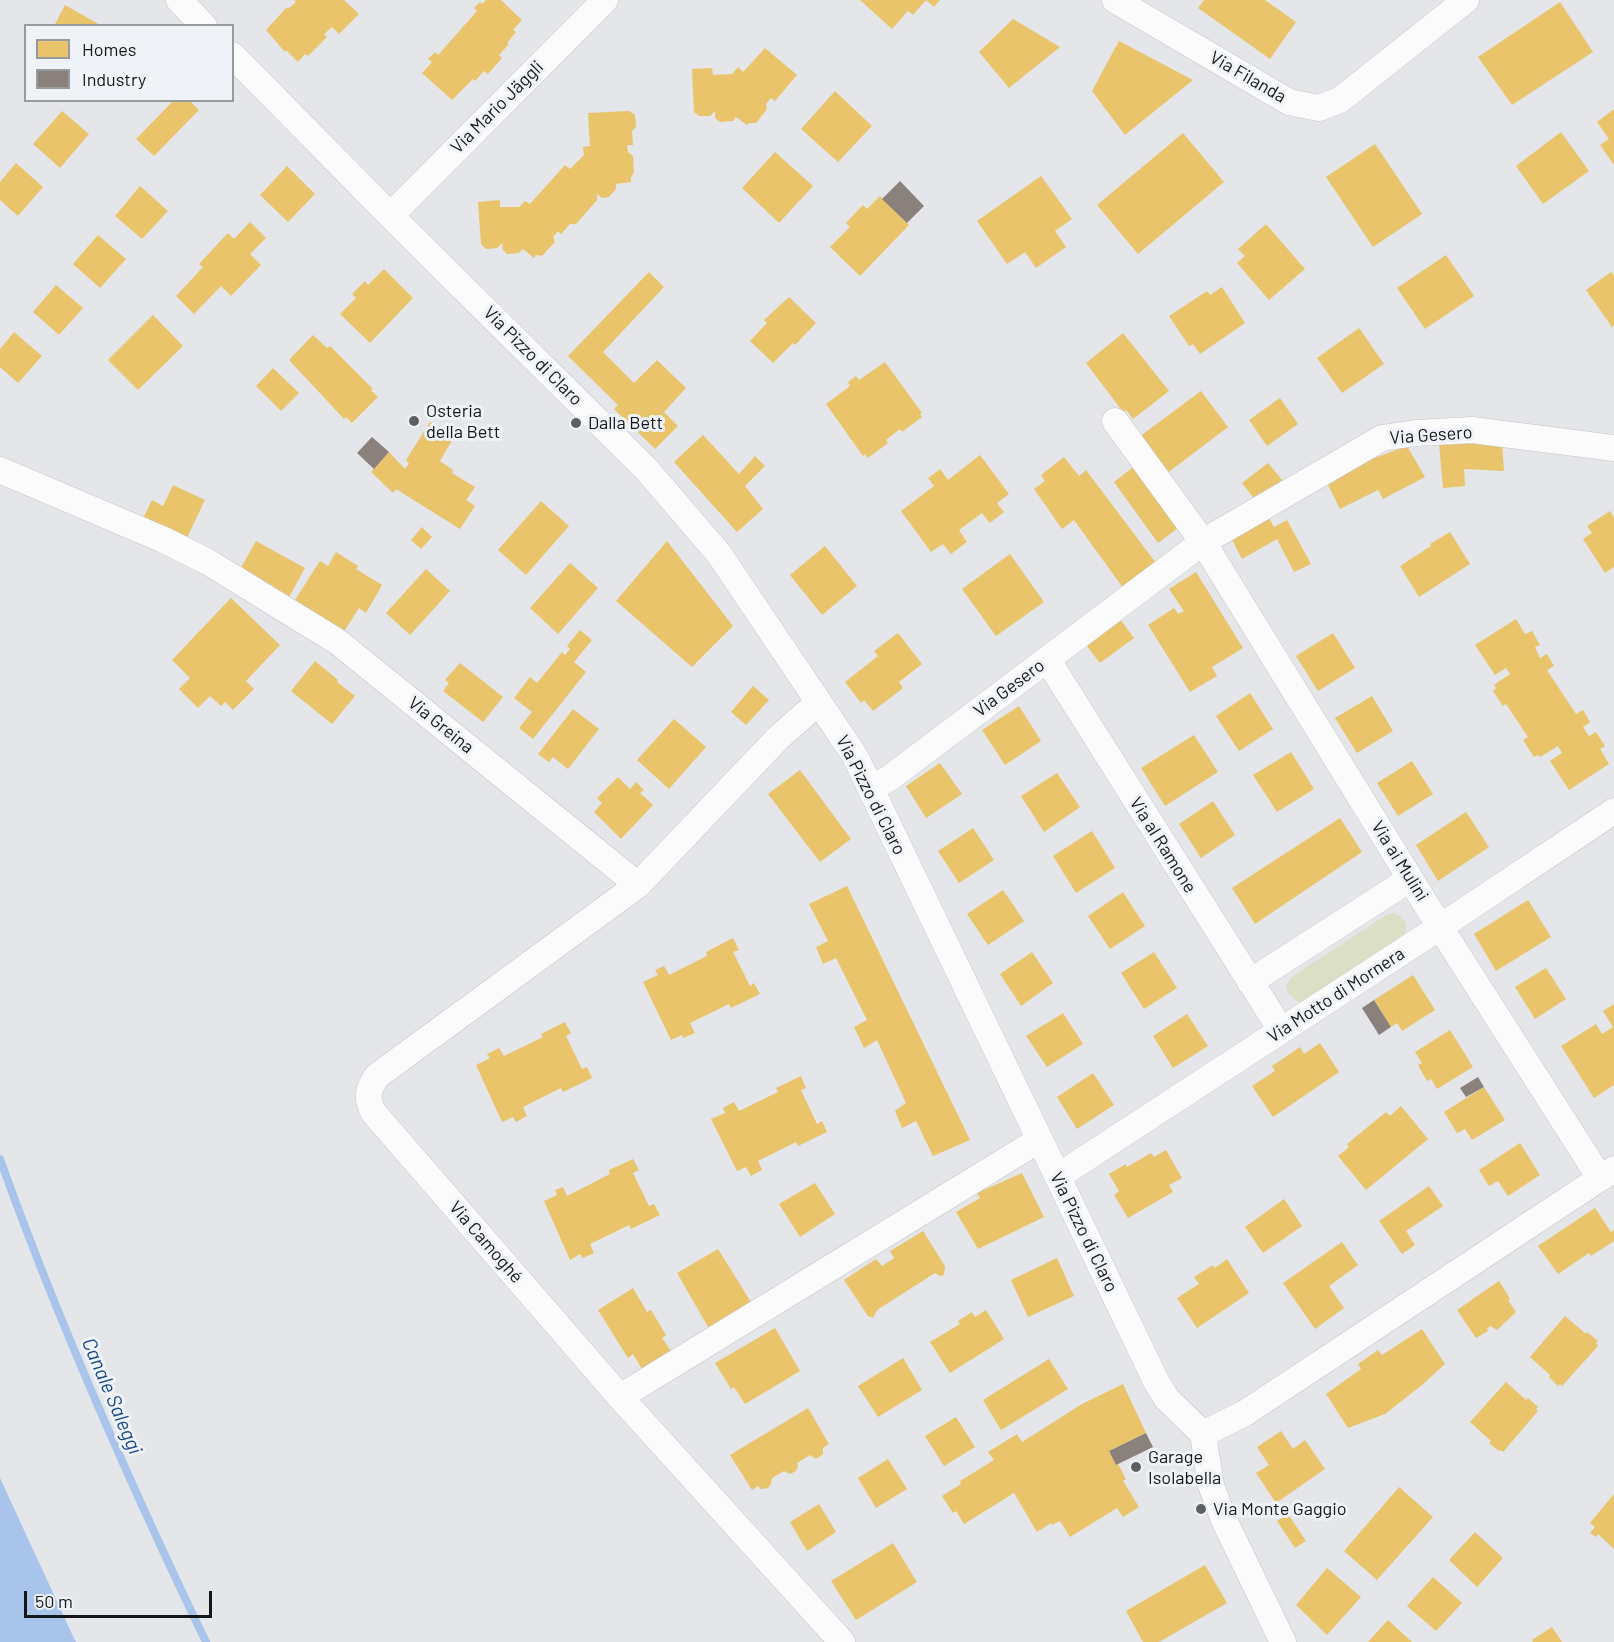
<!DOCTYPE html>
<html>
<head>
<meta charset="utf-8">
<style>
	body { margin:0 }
	#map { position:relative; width:1614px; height:1642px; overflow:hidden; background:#e4e6e9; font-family:Barlow,sans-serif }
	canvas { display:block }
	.legend { position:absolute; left:24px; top:24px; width:210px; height:78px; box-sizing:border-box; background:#eff3f8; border:2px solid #979b9e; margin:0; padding:8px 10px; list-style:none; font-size:18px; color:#141617 }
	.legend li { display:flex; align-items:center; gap:12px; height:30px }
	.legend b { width:30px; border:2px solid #979b9e }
	.scale { position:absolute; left:24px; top:1591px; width:188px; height:27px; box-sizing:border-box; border:3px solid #141617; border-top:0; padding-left:8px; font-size:18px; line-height:21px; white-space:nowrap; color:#141617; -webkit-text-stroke:4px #eff3f8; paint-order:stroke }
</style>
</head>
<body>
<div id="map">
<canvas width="1614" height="1642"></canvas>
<ul class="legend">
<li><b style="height:16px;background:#e9c46a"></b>Homes</li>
<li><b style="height:16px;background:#8a817c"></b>Industry</li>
</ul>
<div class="scale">50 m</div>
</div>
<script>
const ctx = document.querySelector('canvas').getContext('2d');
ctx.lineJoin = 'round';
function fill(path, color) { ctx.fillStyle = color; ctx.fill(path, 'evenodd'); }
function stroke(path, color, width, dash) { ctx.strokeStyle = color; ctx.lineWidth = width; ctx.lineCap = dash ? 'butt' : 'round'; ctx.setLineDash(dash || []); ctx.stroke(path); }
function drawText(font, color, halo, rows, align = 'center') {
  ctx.font = font + ' Barlow,sans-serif'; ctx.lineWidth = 6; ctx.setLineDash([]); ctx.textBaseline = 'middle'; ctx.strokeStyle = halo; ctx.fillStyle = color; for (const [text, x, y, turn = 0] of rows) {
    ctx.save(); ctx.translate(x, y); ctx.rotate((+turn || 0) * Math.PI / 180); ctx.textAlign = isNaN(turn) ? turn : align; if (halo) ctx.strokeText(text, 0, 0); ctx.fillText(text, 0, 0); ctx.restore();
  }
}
const green = new Path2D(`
	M1394,913C1405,917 1410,926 1403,936L1307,1000L1299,1002L1289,995L1286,986L1293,976L1386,915Z`);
const water = new Path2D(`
	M0,1478L72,1634L76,1642H0Z`);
const homes = new Path2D(`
	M294,0H344L359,14L339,34L332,27L324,34L327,37L308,56L305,54L298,62L286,50L285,52L266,30L287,7L288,9L296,2Z
	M486,0H501L522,20L513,30L516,32L507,43L509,44L499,55L502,58L488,74L484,71L475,81L473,79L452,100L422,73L432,62L428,59L435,52L438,55L477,11L474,8L480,2L482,4Z
	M860,0H940L934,7L926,0L913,15L908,11L892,29Z
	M1204,0H1265L1296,22L1270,59L1198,8Z
	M1560,2L1593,52L1512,105L1478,57Z
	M65,5L102,26H54Z
	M1013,19L1060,47L1009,88L979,52Z
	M1119,41L1193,80L1125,135L1092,91Z
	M765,48L797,75L775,101L771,98L766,104L767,109L756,123H749L747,125L736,117L733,121L720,122L715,118V111L710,116H699L694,112L692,69L712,68L713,75L732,74L738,67L743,72Z
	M835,91L872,126L838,162L801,129Z
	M174,100H189L199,110L154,156L136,139Z
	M1614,109V165L1600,145L1609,139L1597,122Z
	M62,111L89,134L60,168L33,144Z
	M629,111L635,115L636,127L632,131L633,145H627L628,152L633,156L634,173L631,177V182L616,184V189L609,197L602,198L597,194V200L576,224H570L561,234L558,231L553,237L555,242L542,256L536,255L534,258L523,249L519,253L507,254L503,250L502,243L497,248L486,249L481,244L478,202L500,200V207H519L525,201L530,204L565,165L570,169L584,155L583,147L590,146L588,113Z
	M1561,132L1589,171L1543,204L1516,166Z
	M1183,133L1224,182L1138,254L1097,205Z
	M1375,144L1422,214L1373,247L1326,177Z
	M775,152L813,186L779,223L742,188Z
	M16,163L43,187L18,216L0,200V182Z
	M287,166L315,194L288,222L260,195Z
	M1041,176L1072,219L1055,231L1066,247L1036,268L1025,252L1007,264L977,221Z
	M140,186L168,211L142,239L115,216Z
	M880,196L909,225L860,276L830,247L850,227L846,223L863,205L867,209Z
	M250,222L266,238L250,254L261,265L231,296L221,286L194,314L176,296L203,267L199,264L228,233L234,239Z
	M1266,224L1305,269L1269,300L1237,263L1245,256L1238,249Z
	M98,235L126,259L100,288L73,264Z
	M1446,255L1474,296L1425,329L1397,288Z
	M384,269L413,298L370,343L340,314L356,298L352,294L365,281L368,285Z
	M649,272L664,287L603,352L634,383L657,360L686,388L664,412L678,426L655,449L614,409L618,405L568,356Z
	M1611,272L1614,275V325L1612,327L1586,290Z
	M56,285L83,308L59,335L33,312Z
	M1222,287L1245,323L1200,354L1193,344L1189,346L1169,316L1207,291L1210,295Z
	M789,297L816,323L795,345L793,343L773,363L750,341L767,323L764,320Z
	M153,315L183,346L138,390L108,360Z
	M1359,328L1384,364L1342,393L1317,358Z
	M14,332L42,356L18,383L0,367V349Z
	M1123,333L1169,391L1133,419L1126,410L1123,412L1086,363Z
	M313,335L327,348L330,346L373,389L371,390L378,397L352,423L346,417L344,419L289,360Z
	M885,362L922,413L920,414L922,417L902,432L900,429L886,440L888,443L868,458L865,454L863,456L826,404L850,386L848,382L856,376L859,380Z
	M273,368L299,393L281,411L256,386Z
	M1201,391L1228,427L1162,477L1135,440Z
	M1280,398L1298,424L1267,446L1249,420Z
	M430,422L454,437L440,461L453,470L452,473L475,487L466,500L475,506L460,529L396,489L393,493L371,472L389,452L405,469L409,463L406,460Z
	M703,435L739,474L755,456L765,466L745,486L763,509L737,532L674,462Z
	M1502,442L1504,471L1464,469L1465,486L1443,488L1439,443Z
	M1407,446L1425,477L1383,499L1378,490L1340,509L1326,481L1364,462Z
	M980,455L1009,494L997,503L1004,512L990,523L982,513L959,530L967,542L951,554L943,544L931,552L901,511L934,486L928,478L940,469L948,480Z
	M1064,457L1079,476L1086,470L1159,567L1126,592L1074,520L1062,529L1034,489L1045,481L1041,475Z
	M1268,463L1283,481L1257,502L1242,483Z
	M1137,464L1182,525L1158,543L1114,482Z
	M173,485L205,500L185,542L142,521L152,500L163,506Z
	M541,501L569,526L526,575L498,550Z
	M1265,511L1274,527L1287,520L1311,564L1294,572L1277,539L1242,559L1227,530Z
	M1610,511L1614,518V567L1605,573L1583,539L1592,533L1587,526Z
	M422,527L432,537L421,549L411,540Z
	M1450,532L1470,564L1419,597L1400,566L1431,546L1430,544Z
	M256,541L305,568L288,599L239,571Z
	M667,541L733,626L692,667L616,601Z
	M825,546L857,586L822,615L790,575Z
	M336,552L358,566L356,569L382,585L366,613L359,608L343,633L293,603L320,561L328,566Z
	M1010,554L1044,602L996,636L962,589Z
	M570,563L598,588L558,634L530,608Z
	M426,569L450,591L410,635L386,613Z
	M1196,572L1243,648L1212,667L1217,676L1190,692L1148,625L1174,608L1178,614L1184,611L1169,589Z
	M231,598L280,645L246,681L254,689L233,710L225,702L221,706L210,696L198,708L179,689L190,678L172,660Z
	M1117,615L1134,638L1100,663L1083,641Z
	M1516,619L1525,634L1532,631L1540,645L1535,647L1540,658L1547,654L1554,666L1547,670L1576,714L1583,710L1590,722L1583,727L1589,736L1596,732L1605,746L1600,749L1609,764L1569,790L1550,761L1562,753L1558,746L1540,757L1538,755L1534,757L1523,740L1528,737L1506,704L1503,706L1493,691L1496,688L1494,685L1510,674L1506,668L1495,675L1475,645Z
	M580,630L592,640L574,662L586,672L533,739L519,728L532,712L514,698L530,677L537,683L562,652L565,655L570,649L567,646Z
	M898,633L922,664L899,682L903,688L873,711L864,700L861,703L845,682L878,656L874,651Z
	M1333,633L1355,668L1318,691L1296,656Z
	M315,661L338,680L337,682L355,696L332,724L291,691Z
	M460,663L503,697L483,722L443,691L449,683L445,680Z
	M753,686L769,700L746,725L731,712Z
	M1250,693L1273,729L1239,751L1216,716Z
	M1372,696L1393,731L1357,753L1335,718Z
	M1019,706L1041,741L1005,765L982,730Z
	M573,709L599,729L568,769L553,757L549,762L538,754Z
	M674,719L706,747L669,789L637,760Z
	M1194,735L1218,772L1165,806L1141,768Z
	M1291,752L1314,789L1277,812L1253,775Z
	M1412,761L1433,794L1398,816L1377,783Z
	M940,763L962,794L926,818L906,786Z
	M800,770L851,839L820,862L768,794Z
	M1057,773L1080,807L1044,832L1021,796Z
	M618,777L630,789L636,782L644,790L640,793L653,805L621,839L594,812L602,803L597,798Z
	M1213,801L1235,835L1201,858L1179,824Z
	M1466,812L1489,847L1438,881L1416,845Z
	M1340,818L1362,852L1255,924L1232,888Z
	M973,828L994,860L959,883L938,851Z
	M1092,831L1115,868L1076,893L1053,856Z
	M847,886L970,1140L933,1156L916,1121L902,1128L895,1111L906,1103L877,1040L864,1048L854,1027L867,1020L836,958L823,964L816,947L828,941L809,904Z
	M1003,890L1024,921L988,945L967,914Z
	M1123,892L1145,926L1110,949L1088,916Z
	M1528,900L1551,937L1496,971L1474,934Z
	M733,938L739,950L733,952L750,986L754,983L760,994L731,1008L729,1004L690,1023L695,1033L683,1038L682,1035L671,1040L643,982L658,975L655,970L664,966L669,975L707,956L706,952Z
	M1032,952L1053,983L1021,1006L1000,974Z
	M1154,952L1177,988L1144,1009L1121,973Z
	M1546,968L1566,999L1535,1019L1515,987Z
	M1413,975L1435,1010L1402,1031L1397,1023L1391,1027L1374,1000Z
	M1614,1004V1085L1594,1098L1561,1046L1596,1024L1602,1034L1613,1027L1603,1011Z
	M1063,1013L1083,1044L1047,1067L1026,1036Z
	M1187,1014L1208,1046L1173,1068L1153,1036Z
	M565,1022L571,1033L566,1036L582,1069L587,1067L592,1078L563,1092L561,1088L523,1107L527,1116L516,1122L513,1117L502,1122L476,1065L490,1058L487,1054L499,1048L504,1056L543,1037L541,1034Z
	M1450,1030L1473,1067L1437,1089L1431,1079L1427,1081L1418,1065L1422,1063L1415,1052Z
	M1320,1043L1339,1072L1273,1117L1252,1086L1275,1071L1272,1066L1300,1047L1304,1054Z
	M1093,1073L1114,1105L1077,1129L1057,1097Z
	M801,1076L806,1088L801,1090L817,1124L822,1121L827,1132L798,1146L796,1142L758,1161L762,1170L751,1176L746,1167L737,1171L711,1119L725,1113L723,1108L734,1102L739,1111L778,1092L776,1088Z
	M1484,1087L1505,1120L1472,1140L1465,1129L1457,1133L1444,1112Z
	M1401,1106L1428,1139L1366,1190L1338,1156L1349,1147L1347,1144L1386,1112L1390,1116Z
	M1520,1143L1540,1175L1508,1196L1498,1181L1489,1186L1479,1170Z
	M1166,1150L1182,1178L1169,1185L1173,1192L1128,1218L1114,1195L1119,1191L1109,1174L1126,1164L1127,1167L1151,1153L1154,1157Z
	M633,1159L639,1170L633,1173L649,1206L654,1204L660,1215L631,1229L629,1225L590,1244L594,1253L583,1258L580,1254L570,1260L544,1201L557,1195L555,1190L563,1187L567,1196L610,1174L609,1170Z
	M1022,1173L1044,1217L978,1249L956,1212L980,1198L977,1193Z
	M815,1183L835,1214L800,1237L779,1204Z
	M1429,1186L1443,1206L1406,1231L1415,1245L1402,1254L1379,1221Z
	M1284,1199L1302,1226L1263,1253L1245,1227Z
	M1595,1208L1611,1232L1614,1230V1241L1591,1256L1589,1253L1558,1274L1538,1246Z
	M923,1231L945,1266L944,1275L940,1276L935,1273L877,1310L873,1318L868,1316L844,1280L876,1259L882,1266L894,1258L890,1251Z
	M1342,1242L1358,1265L1329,1286L1344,1308L1315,1329L1283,1283Z
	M718,1249L751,1302L711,1332L677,1273Z
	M1057,1258L1074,1296L1028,1317L1011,1280Z
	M1227,1259L1249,1293L1197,1328L1177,1298L1199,1284L1194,1277L1213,1265L1215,1268Z
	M1499,1281L1510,1299L1508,1300L1516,1312L1497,1330L1490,1326L1487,1329L1488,1331L1476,1338L1457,1310Z
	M633,1288L647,1312L651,1310L666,1335L662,1338L671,1351L642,1369L633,1354L628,1358L598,1310Z
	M986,1310L1004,1339L950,1373L930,1342L960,1324L958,1321L972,1312L975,1317Z
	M1565,1316L1586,1334L1587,1332L1598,1341L1596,1343L1598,1346L1562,1386L1560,1384L1558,1386L1549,1377L1550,1375L1530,1357Z
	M775,1328L800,1371L745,1404L734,1387L731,1389L715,1363Z
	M1422,1329L1445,1364L1422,1385L1385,1414L1348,1428L1326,1394L1361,1369L1358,1364L1378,1350L1382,1355Z
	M903,1358L922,1390L878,1417L858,1386Z
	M1049,1359L1068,1389L1001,1430L983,1400Z
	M1506,1382L1526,1400L1528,1398L1538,1407L1536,1409L1538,1411L1503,1452L1500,1450L1499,1451L1489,1443L1491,1441L1470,1422Z
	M1123,1384L1146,1433L1109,1451L1116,1465L1118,1464L1126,1479L1123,1481L1139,1507L1123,1517L1117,1508L1070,1537L1060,1521L1052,1525L1051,1523L1037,1532L1014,1493L964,1524L956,1511L953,1513L942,1496L961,1484L960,1481L994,1460L988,1452L1017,1434L1022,1442L1082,1404Z
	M808,1408L829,1444L823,1448V1454L816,1459L810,1455L797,1463L798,1466L796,1471L790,1474L784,1471L772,1478L771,1484L768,1488L761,1489L758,1486L752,1490L730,1455Z
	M956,1417L975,1447L944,1466L925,1436Z
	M1281,1431L1293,1449L1305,1440L1325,1469L1276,1503L1256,1473L1269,1465L1257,1447Z
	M888,1459L907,1489L876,1508L858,1478Z
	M1399,1487L1433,1517L1377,1580L1344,1551Z
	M1614,1494V1549L1598,1534L1596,1537L1590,1533L1595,1527L1590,1523Z
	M819,1504L836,1532L807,1551L790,1522Z
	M1288,1514L1306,1541L1295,1548L1277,1521Z
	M1475,1532L1503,1558L1477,1587L1449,1560Z
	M893,1543L917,1582L856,1620L831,1581Z
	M1205,1565L1227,1603L1159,1642H1143L1126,1611Z
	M1327,1568L1361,1597L1327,1635L1296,1605Z
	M1433,1577L1462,1603L1436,1631L1407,1606Z
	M1388,1620L1412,1642H1368Z
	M1552,1627L1562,1642H1533L1532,1640Z`);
const industry = new Path2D(`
	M900,181L924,206L907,223L882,199Z
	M372,437L389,452L374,469L357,453Z
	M1374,1000L1391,1027L1379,1035L1362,1008Z
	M1478,1077L1484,1087L1466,1097L1460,1088Z
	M1146,1433L1153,1447L1116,1465L1109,1451Z`);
const stream = new Path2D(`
	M0,1159C59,1324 130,1484 206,1642`);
const street = new Path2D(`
	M179,0L204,26
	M1115,0L1289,102L1319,108L1340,100L1466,0
	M232,55L405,230L647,470L719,554L855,756L1157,1383L1167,1399L1203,1434L1211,1485L1224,1520L1283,1642
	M391,215L605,0
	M1115,421L1203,542L1440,927L1600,1178
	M0,470L164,540L208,562L338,642L638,885L778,738L819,702
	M1047,659L1281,1030
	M871,789L891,777L1203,542L1382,438L1416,433L1472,430L1614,448
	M638,885L377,1076C368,1089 366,1097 373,1112L620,1397L842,1642
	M1250,982L1410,879
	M1057,1177L1440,927L1614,811
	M620,1397L1039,1140
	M1203,1434L1245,1413L1614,1169`);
const markers = [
	[414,421,6,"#5d5f60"],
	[576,423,6,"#5d5f60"],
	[1136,1467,6,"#5d5f60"],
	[1201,1509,6,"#5d5f60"]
];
const streetNames = [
	["Via Filanda",1248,77,30],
	["Via Mario Jäggli",497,107,-45],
	["Via Pizzo di Claro",533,356,45],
	["Via Gesero",1431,435,-4],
	["Via Gesero",1009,688,-37],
	["Via Greina",441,725,39],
	["Via Pizzo di Claro",871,795,63],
	["Via al Ramone",1163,845,58],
	["Via ai Mulini",1400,861,58],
	["Via Motto di Mornera",1336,995,-33],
	["Via Pizzo di Claro",1084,1232,64],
	["Via Camoghé",486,1242,49]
];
const poiNames = [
	["Osteria",426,411],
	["della Bett",426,432],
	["Dalla Bett",588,423],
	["Garage",1148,1457],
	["Isolabella",1148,1478],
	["Via Monte Gaggio",1213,1509]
];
const waterNames = [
	["Canale Saleggi",112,1396,67]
];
fill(green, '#dadfc5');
fill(water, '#a8c4ea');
fill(homes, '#e9c46a');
fill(industry, '#8a817c');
stroke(stream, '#a8c4ea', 8);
stroke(street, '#c3c4c6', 27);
stroke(street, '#fbfbfc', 26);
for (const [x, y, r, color] of markers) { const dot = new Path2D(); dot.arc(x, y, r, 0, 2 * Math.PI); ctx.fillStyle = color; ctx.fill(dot); stroke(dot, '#eff3f8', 2); }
drawText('18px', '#141617', '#eff3f8', streetNames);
drawText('18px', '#141617', '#eff3f8', poiNames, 'left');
drawText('italic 20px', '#154887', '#eff3f8', waterNames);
</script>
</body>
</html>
